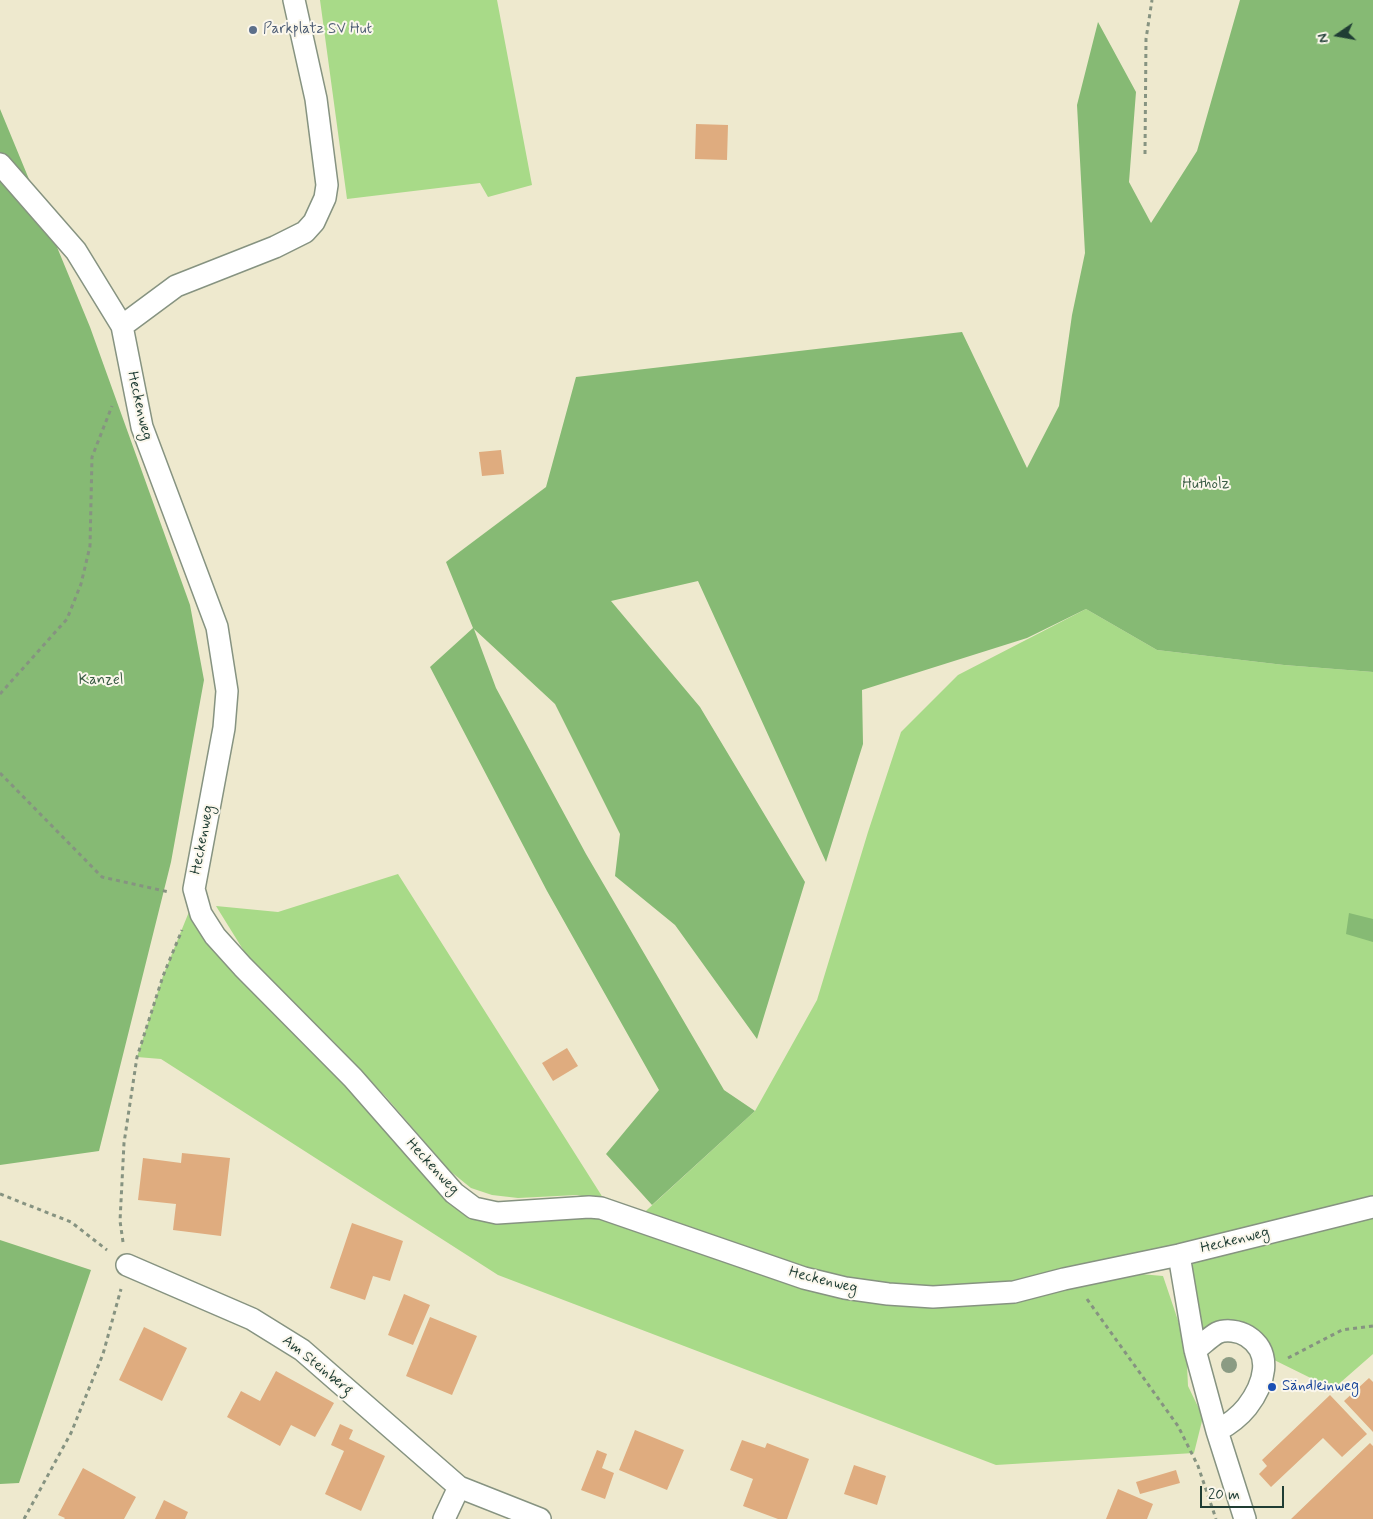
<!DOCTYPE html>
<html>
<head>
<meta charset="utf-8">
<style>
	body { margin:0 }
	#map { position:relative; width:1373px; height:1519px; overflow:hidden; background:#eee9ce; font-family:Mynerve,sans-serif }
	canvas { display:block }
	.north { position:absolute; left:1313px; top:10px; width:50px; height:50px; -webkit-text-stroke:4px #fbf7ec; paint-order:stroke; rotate:258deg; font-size:14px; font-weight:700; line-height:20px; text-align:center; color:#1f3d34 }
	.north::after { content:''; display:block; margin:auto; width:18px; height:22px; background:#1f3d34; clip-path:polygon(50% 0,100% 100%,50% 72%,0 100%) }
	.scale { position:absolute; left:1200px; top:1486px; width:84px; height:22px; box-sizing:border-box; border:2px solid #1f3d34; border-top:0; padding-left:6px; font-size:15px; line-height:18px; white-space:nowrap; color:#1f3d34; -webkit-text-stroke:4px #fbf7ec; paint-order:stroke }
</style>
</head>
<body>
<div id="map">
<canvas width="1373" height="1519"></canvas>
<div class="north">N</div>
<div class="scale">20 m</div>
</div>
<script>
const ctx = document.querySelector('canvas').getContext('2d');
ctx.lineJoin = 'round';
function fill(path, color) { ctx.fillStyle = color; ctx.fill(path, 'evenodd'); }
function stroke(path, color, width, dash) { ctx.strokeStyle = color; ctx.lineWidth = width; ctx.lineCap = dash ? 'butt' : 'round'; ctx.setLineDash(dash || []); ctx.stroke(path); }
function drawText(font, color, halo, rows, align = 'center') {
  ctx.font = font + ' Mynerve,sans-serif'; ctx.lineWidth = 4; ctx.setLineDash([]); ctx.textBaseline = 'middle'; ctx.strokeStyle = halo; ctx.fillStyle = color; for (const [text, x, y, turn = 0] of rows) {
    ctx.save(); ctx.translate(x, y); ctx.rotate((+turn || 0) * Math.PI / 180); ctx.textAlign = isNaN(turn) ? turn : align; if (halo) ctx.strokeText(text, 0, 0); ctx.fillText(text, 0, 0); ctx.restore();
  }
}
const green = new Path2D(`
	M320,0H497L532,185L488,197L480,183L347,199Z
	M1086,609L1157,650L1284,665L1373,672V1354L1333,1389L1264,1355L1244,1334L1195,1350L1179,1255L933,1297L721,1259L837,1297L880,1304L926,1307L974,1306L1129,1273L1163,1276L1186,1344L1188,1386L1203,1417L1194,1453L996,1465L498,1275L161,1059L137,1057L163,976L195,897L198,906L474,1208L636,1220L755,1111L817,1000L868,832L901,732L958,675Z
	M398,874L605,1201L577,1195L518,1198L492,1195L471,1188L450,1171L386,1097L332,1040L283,996L247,956L216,906L278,912Z`);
const forest = new Path2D(`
	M1240,0H1373V672L1284,665L1157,650L1086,609L1027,638L862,690L863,744L826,862L698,581L611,601L700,707L805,882L757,1039L675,925L615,876L620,834L555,704L474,629L496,688L586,854L724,1090L755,1111L652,1205L606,1154L659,1090L547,891L430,667L473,628L446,562L546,487L576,377L962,332L1027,468L1059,406L1072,315L1085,253L1077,105L1098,22L1136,92L1129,182L1151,223L1197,151Z
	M0,109L90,327L190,605L204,680L171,862L99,1151L0,1165Z
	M1349,913L1373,919V942L1346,934Z
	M0,1240L91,1270L19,1483L0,1484Z`);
const building = new Path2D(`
	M696,124L728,125L727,160L695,159Z
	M501,450L504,474L482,476L479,452Z
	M567,1048L578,1066L553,1081L542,1063Z
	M182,1153L230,1158L221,1236L173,1230L176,1204L138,1200L143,1158L181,1163Z
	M352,1223L403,1241L390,1281L373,1276L365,1300L330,1288Z
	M404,1294L430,1305L413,1345L388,1335Z
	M430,1317L477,1336L452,1395L406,1376Z
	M144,1327L187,1348L162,1401L119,1380Z
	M276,1371L334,1403L315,1437L291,1425L280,1446L227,1417L241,1391L260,1401Z
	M1369,1378L1373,1382V1432L1344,1401Z
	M1330,1395L1367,1434L1342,1457L1323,1438L1271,1487L1259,1474L1267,1466L1262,1460Z
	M340,1424L353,1430L349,1439L385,1456L361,1511L325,1494L344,1451L331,1445Z
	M635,1430L684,1450L667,1490L619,1470Z
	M742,1440L765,1448L767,1443L809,1459L787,1519H778L743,1506L753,1479L730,1470Z
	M1370,1443L1373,1446V1519H1291Z
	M597,1450L607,1454L602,1468L614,1473L605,1499L581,1490Z
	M854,1465L886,1476L877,1505L844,1494Z
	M83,1468L136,1497L124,1519H64L65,1518L58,1515Z
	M1176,1470L1180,1483L1140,1494L1136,1482Z
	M1118,1489L1153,1504L1147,1519H1106Z
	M164,1500L188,1512L185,1519H155Z`);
const path = new Path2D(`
	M1145,154L1146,39L1152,0
	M0,694L67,619L81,584L90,546L92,457L112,406
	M0,773L102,877L169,892
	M0,1194L71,1222L107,1250
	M123,1242L120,1221L124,1143L137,1057L163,976L182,930
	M1087,1299L1178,1426L1198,1466L1216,1519
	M1288,1358L1342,1330L1373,1326
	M24,1519L71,1433L103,1354L121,1289`);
const street = new Path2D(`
	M0,164L76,251L122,326L142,427L217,627L227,691L224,728L194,889L201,914L215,936L243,967L353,1078L454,1193L474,1208L497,1213L589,1207L601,1208L804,1278L845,1288L888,1294L933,1297L1014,1292L1064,1279L1179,1255L1373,1207
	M122,326L176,286L275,247L305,232L314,222L325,198L327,185L316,99L294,0
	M1179,1255L1195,1350L1217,1431L1245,1519
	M127,1265L252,1319L302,1350L459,1487L444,1519
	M1195,1350C1202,1345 1210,1337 1217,1333C1226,1329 1239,1331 1247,1336C1274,1353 1264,1385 1247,1407C1239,1417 1228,1425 1217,1431
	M459,1487L540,1519`);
const trees = [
	[1229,1365]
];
const markers = [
	[253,30,5,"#5c6f8a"],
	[1272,1387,5,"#1a4fb4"]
];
const serviceNames = [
	["Parkplatz SV Hut",263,30]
];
const streetNames = [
	["Heckenweg",139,406,77],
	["Heckenweg",203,840,-79],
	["Heckenweg",432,1167,47],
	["Heckenweg",1235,1241,-14],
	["Heckenweg",823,1281,14],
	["Am Steinberg",317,1366,39]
];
const parkNames = [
	["Hutholz",1206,485],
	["Kanzel",101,681]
];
const transitNames = [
	["Sändleinweg",1282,1387]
];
fill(green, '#a8da88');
fill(forest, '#86ba74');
fill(building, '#dfac7f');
stroke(street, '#869381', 24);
stroke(path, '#869381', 3, [4, 4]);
stroke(street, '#fff', 21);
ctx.fillStyle = '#8b9b83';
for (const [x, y] of trees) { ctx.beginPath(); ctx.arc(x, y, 8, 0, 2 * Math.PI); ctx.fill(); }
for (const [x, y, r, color] of markers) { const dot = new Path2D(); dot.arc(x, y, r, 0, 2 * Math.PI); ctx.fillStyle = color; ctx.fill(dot); stroke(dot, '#fbf7ec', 2); }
drawText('15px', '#4e5e75', '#fbf7ec', serviceNames, 'left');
drawText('15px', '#1f3d34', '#fbf7ec', streetNames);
drawText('15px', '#3a5c45', '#fbf7ec', parkNames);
drawText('15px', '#164399', '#fbf7ec', transitNames, 'left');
</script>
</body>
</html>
